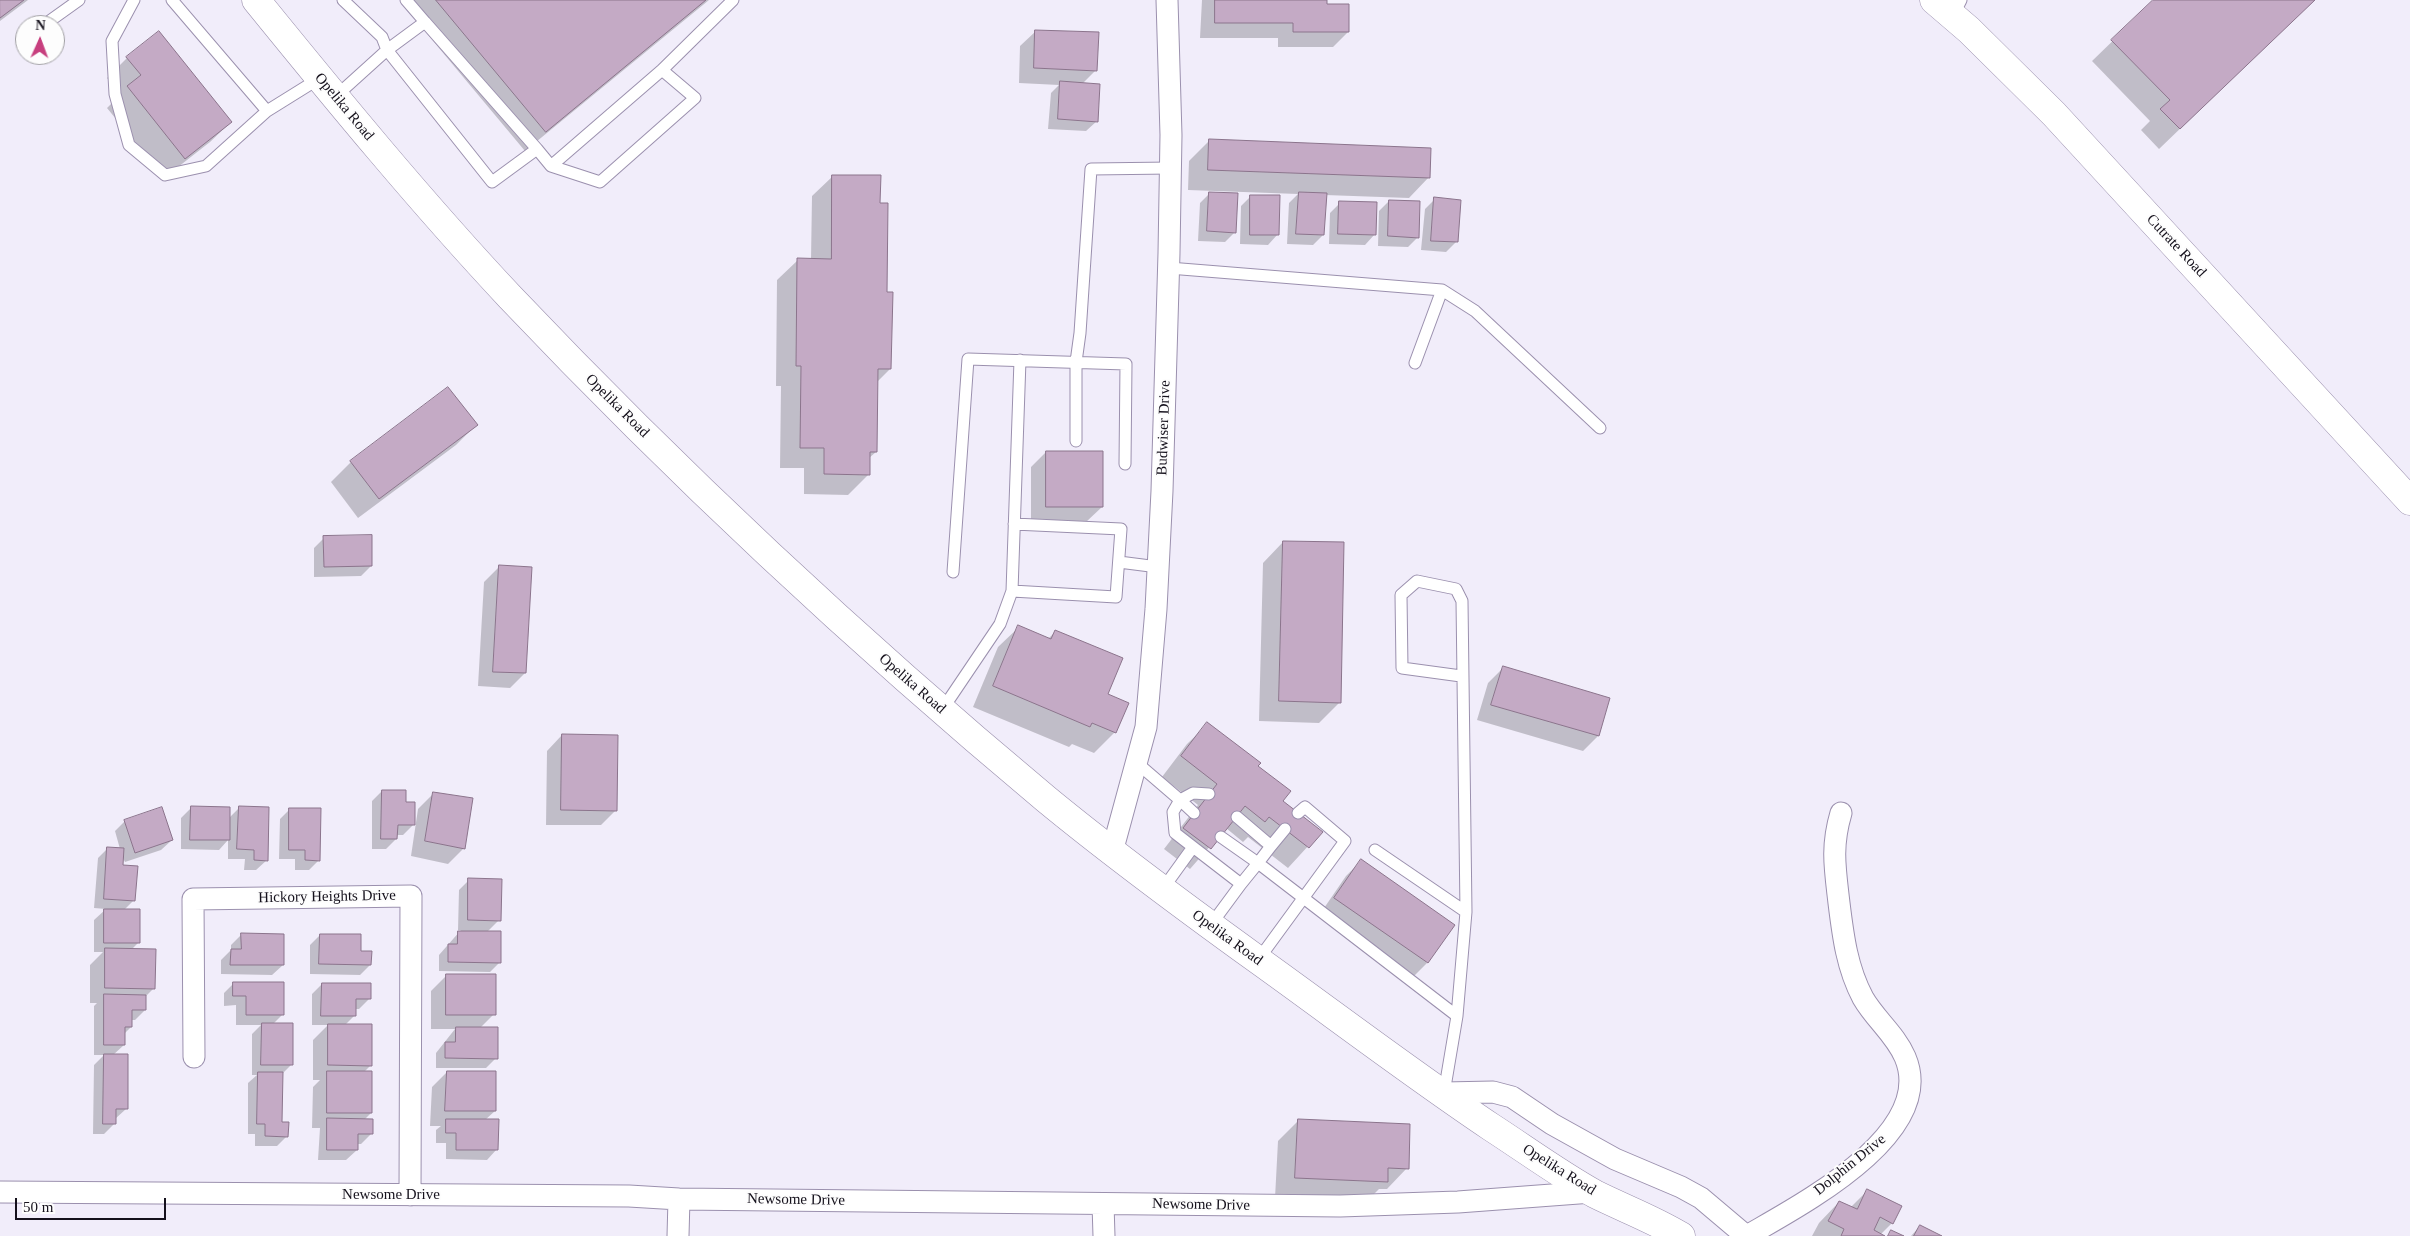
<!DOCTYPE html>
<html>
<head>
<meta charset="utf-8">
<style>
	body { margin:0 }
	#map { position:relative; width:2410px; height:1236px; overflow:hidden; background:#f1edfa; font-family:"Times New Roman",serif }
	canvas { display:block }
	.north { position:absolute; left:15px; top:15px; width:50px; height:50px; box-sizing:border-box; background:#fdfdfd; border:1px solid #a09fa3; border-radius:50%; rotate:2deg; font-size:14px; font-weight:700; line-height:20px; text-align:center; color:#15111c }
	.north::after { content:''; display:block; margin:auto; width:18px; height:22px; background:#c73f7e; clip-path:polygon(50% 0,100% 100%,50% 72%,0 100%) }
	.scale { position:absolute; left:15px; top:1198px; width:151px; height:22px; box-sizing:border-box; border:2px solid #15111c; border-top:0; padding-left:6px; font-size:15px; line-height:18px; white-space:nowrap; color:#15111c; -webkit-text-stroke:4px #fdfdfd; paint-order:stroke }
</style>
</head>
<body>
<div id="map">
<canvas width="2410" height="1236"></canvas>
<div class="north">N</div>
<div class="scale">50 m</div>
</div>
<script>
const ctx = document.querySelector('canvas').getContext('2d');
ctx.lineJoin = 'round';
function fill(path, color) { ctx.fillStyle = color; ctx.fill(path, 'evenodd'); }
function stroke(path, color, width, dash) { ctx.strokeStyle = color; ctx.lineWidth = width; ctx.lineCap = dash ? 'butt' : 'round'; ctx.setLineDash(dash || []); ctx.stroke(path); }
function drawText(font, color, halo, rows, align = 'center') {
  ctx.font = font + ' "Times New Roman",serif'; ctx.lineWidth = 4; ctx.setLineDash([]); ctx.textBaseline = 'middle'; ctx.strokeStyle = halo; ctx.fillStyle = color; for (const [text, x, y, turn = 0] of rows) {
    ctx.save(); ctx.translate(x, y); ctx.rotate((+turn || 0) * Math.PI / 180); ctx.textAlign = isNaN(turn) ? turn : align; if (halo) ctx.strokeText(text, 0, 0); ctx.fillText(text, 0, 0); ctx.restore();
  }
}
const shadow = new Path2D(`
	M0,0H28L0,21Z
	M408,0H709L525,151L403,5Z
	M1202,0H1326V5L1348,32L1333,47H1278V38H1200Z
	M2155,0H2314L2159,149L2141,130L2150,121L2092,61Z
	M1036,31L1096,70L1082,84L1097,121L1086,131L1048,129L1051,93L1059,85L1019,83L1020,46Z
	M127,58L231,122L210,142L164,178L107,108L120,95L107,78Z
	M1210,140L1429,177L1409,198L1325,195L1323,235L1313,245L1287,244L1289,203L1298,194L1188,190L1189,161Z
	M833,176L879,205L890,369L877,382L876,452L869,458V474L848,495L804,494V468H780L781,386H776L777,280L798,260H811L812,196Z
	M1210,193L1235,232L1225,242L1198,241L1200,203Z
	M1251,196L1278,234L1268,245L1240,244L1241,206Z
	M1435,199L1456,242L1446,252L1421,250L1425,209Z
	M1389,201L1418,237L1408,247L1378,246L1379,211Z
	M1340,203L1375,234L1365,245L1329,244L1330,213Z
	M476,425L456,445L358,518L331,482L351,462Z
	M1046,452L1102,507L1086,522H1031V467Z
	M324,538L371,566L361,576L314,577V548Z
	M1283,542L1340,702L1319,723L1259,721L1263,563Z
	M499,567L525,673L510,688L478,686L484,582Z
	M1019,627L1048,639L1056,631L1106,695L1115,732L1094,753L1072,744L1069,747L973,707L998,647Z
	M1503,668L1609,699L1598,736L1583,751L1477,720L1488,683Z
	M1208,724L1257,766L1281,802L1321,832L1288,868L1248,837L1243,842L1226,828L1190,869L1164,849L1198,805L1162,777L1187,744Z
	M562,735L616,810L601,825H546L547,751Z
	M382,791L405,803L413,825L403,835H396V839L386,849H372V801Z
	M434,793L464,848L448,864L411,856L418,809Z
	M191,808L229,818L239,808L267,860L256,870H244L245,859H228V840L219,850L181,849V818Z
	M290,809L319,860L309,870H295V859H279L280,819Z
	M125,821L172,840L161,850L125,862L122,856V866L134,900L124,910L139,942L131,950L154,988L145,997V1010L135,1020H131V1027L124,1034V1045L113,1055L126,1109L115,1119L114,1124L104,1134H93L94,1065L104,1055H94V1006L97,1003H90V965L103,952H94V920L106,909L94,908L98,858L108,848L120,849L115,831Z
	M1361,861L1427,963L1412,978L1320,914L1346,876Z
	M469,880L499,920L487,932L500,962L490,972L439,971V955L461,930H458L459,890Z
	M241,935L283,965L272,975L221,974V960L231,950V945Z
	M320,935L370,965L360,975L310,974V945Z
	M447,975L494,1014L480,1028L496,1058L486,1068H436V1053L455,1029H431V991Z
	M234,983L282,1015L273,1024L291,1065L281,1075V1123L287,1136L277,1146H255V1134H248V1083L257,1075H252V1034L261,1025H236V1005L224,1006V993Z
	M322,984L369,999L359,1009H355V1015L345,1025L371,1065L364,1072L371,1113L364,1120L371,1134L361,1144H357V1150L346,1160H318L320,1128H312L313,1087L320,1080H313V1040L328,1025H312V994Z
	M447,1072L495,1111L485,1120L497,1149L487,1160L446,1159V1143H436V1130L441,1126H430L432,1087Z
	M1298,1121L1407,1168L1387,1189H1379L1366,1202L1275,1198L1278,1141Z
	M1868,1190L1892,1223L1880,1235L1882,1236H1812L1819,1223L1839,1202L1850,1208Z
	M1920,1226L1940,1236H1911Z`);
const building = new Path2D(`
	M0,0H24L0,18Z
	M436,0H706L546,132Z
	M1215,0H1327V4H1349V32H1293V23H1215Z
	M2153,0H2315L2180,129L2160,109L2170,100L2111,40Z
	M1035,30L1099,32L1097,71L1034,68Z
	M159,31L232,122L185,159L127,86L141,75L126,57Z
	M1060,81L1100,84L1098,122L1058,119Z
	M1209,139L1431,148L1430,178L1208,170Z
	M832,175H881L880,203H888L887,292H893L891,369H878L877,452H870V475L824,474V448H800L801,366H796L797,258L831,259Z
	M1209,192L1238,193L1236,233L1207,231Z
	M1299,192L1327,193L1324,235L1296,234Z
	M1250,195H1280L1279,235H1250Z
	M1434,197L1461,200L1458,242L1431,241Z
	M1389,200L1420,201L1419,238L1388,236Z
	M1339,201L1377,202L1376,235L1338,234Z
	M448,387L478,425L379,499L350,461Z
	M1046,451H1103V507H1046Z
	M372,535V566L324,567L323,536Z
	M1283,541L1344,542L1341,703L1279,701Z
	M499,565L532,567L526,673L493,672Z
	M1018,625L1051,639L1055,630L1123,658L1108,694L1129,703L1116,733L1092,723L1090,727L993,686Z
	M1503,666L1610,698L1599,736L1491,705Z
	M1207,722L1261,763L1258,766L1291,791L1283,801L1323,832L1309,848L1269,817L1265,822L1245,806L1211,849L1183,828L1217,784L1181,756Z
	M562,734L618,735L617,811L561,810Z
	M382,790H406V802H415V825H398L397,839H381Z
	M433,792L473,798L465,849L425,841Z
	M191,806L230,807V840H190Z
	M239,806L269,807L268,861L254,860V850L237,849Z
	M162,807L173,840L135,853L124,820Z
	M289,808H321L320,861L305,860V850H289Z
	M107,847L124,848L123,865L138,866L135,901L104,899Z
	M1361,859L1455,925L1428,963L1334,898Z
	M468,878L502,879L501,921L468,920Z
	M104,909H140V943H104Z
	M458,931H501V963L448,962V944H457Z
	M241,933L284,934V965H230L231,949H241Z
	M320,934H361V951H372L371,965L319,964Z
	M105,948L156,949L155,989L105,988Z
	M446,974H496V1015H446Z
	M233,982H284V1015H246V996H233Z
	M322,983H371V999H356V1016H321Z
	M104,994L146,995V1010H132V1027H125V1045H104Z
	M262,1023H293V1065H261Z
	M328,1024H372V1066L328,1065Z
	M456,1027H498V1059L445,1058V1042H455Z
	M104,1054H128V1109H116V1124H103Z
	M327,1071H372V1113H327Z
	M447,1071H496V1111H445Z
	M258,1072H283L282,1122H289L288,1137L265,1136V1124H257Z
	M327,1118L373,1119V1134H358V1150H327Z
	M446,1119H499L498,1150H456V1133H446Z
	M1298,1119L1410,1124L1409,1169L1388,1168V1182L1295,1178Z
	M1867,1189L1902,1206L1893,1224L1880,1217L1874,1230L1885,1236H1841L1844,1229L1828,1221L1839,1201L1857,1209Z
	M1920,1225L1942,1236H1914Z
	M1891,1230L1904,1236H1888Z`);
const service = new Path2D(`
	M134,0L112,41L115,94L129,145L165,175L206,166L267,111L320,78
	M172,0L267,111
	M343,0L382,37L387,50L492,182L537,149L425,22
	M1953,16L1961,0
	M44,25L79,0
	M335,97L387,50L425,22L406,0
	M537,149L551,166L600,182L695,98L662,70
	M551,166L662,70L733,0
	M1169,268L1442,290L1475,311L1600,428
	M1415,363L1442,290
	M1076,441V362L1080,333L1091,169L1171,168
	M1014,524L1121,529L1116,597L1012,591L1020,360
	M1119,562L1158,567
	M953,572L968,359L1126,364L1125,464
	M942,710L1000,624L1012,591
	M1137,763L1180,800L1173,812L1175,833L1193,847L1162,890
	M1194,813L1180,800L1193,793L1209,794
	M1237,817L1271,846L1258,863L1457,1016
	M1271,846L1285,829
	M1193,847L1241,884L1258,863L1221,837
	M1375,850L1466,912
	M1210,926L1241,884
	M1258,960L1345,841L1305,807L1298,813
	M1444,1093L1457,1016L1466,912L1462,601L1456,589L1417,581L1401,595L1402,668L1461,676`);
const minor = new Path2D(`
	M1112,852L1146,727L1156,609L1162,491L1169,253L1171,135L1167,0
	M194,1057L193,899L411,896L410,1195
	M1444,1093L1493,1092L1512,1097L1552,1124L1615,1159L1681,1187L1701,1198L1746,1236
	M0,1192L629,1196L679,1199L1340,1206L1458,1202L1592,1192
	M1103,1204L1104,1236
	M678,1236L679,1199
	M1747,1236C1800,1205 1938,1134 1905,1057C1895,1034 1875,1019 1863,998C1847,968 1843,936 1839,903C1835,868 1831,847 1841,813`);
const tertiary = new Path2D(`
	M1934,0L1969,30L2054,114L2410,501`);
const secondary = new Path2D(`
	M256,0C338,101 421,202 510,297C678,474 858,642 1046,799C1114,855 1186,908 1258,960C1336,1016 1412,1074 1491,1127C1525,1149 1559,1174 1595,1194C1623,1208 1653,1219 1681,1236`);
const streetNames = [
	["Opelika Road",344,107,50],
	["Cutrate Road",2176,246,47],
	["Opelika Road",617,406,45],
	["Budwiser Drive",1164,428,-88],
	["Opelika Road",912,684,41],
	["Hickory Heights Drive",327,897,-1],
	["Opelika Road",1227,938,36],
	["Dolphin Drive",1850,1165,-39],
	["Opelika Road",1559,1170,32],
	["Newsome Drive",391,1195],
	["Newsome Drive",796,1200,1],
	["Newsome Drive",1201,1205,1]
];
fill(shadow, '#0003');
fill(building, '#c4aac5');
stroke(building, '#8b748c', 1);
stroke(service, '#9b90ae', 13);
stroke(minor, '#9b90ae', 23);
stroke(tertiary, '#9b90ae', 29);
stroke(secondary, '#9b90ae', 29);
stroke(service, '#fff', 11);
stroke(minor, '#fff', 21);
stroke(tertiary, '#fff', 28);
stroke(secondary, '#fff', 28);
drawText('15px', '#15111c', '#fdfdfd', streetNames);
</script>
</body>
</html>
